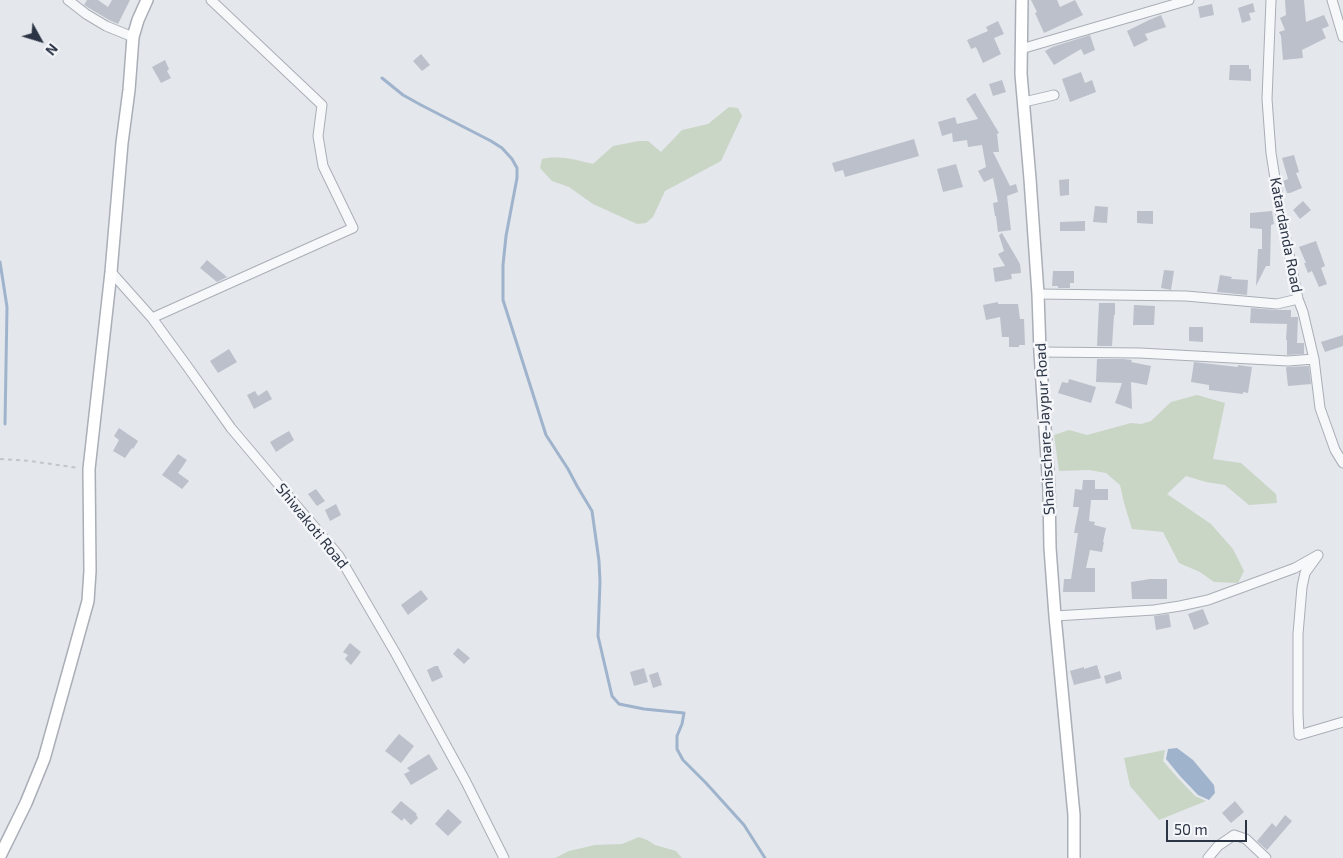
<!DOCTYPE html>
<html>
<head>
<meta charset="utf-8">
<style>
	body { margin:0 }
	#map { position:relative; width:1343px; height:858px; overflow:hidden; background:#e4e7ec; font-family:"Exo 2",sans-serif }
	canvas { display:block }
	.north { position:absolute; left:15px; top:15px; width:50px; height:50px; -webkit-text-stroke:4px #f4f6f9; paint-order:stroke; rotate:129deg; font-size:14px; font-weight:700; line-height:20px; text-align:center; color:#2b3445 }
	.north::after { content:''; display:block; margin:auto; width:18px; height:22px; background:#2b3445; clip-path:polygon(50% 0,100% 100%,50% 72%,0 100%) }
	.scale { position:absolute; left:1166px; top:820px; width:81px; height:22px; box-sizing:border-box; border:2px solid #2b3445; border-top:0; padding-left:6px; font-size:15px; line-height:18px; white-space:nowrap; color:#2b3445; -webkit-text-stroke:4px #f4f6f9; paint-order:stroke }
</style>
</head>
<body>
<div id="map">
<canvas width="1343" height="858"></canvas>
<div class="north">N</div>
<div class="scale">50 m</div>
</div>
<script>
const ctx = document.querySelector('canvas').getContext('2d');
ctx.lineJoin = 'round';
function fill(path, color) { ctx.fillStyle = color; ctx.fill(path, 'evenodd'); }
function stroke(path, color, width, dash) { ctx.strokeStyle = color; ctx.lineWidth = width; ctx.lineCap = dash ? 'butt' : 'round'; ctx.setLineDash(dash || []); ctx.stroke(path); }
function drawText(font, color, halo, rows, align = 'center') {
  ctx.font = font + ' "Exo 2",sans-serif'; ctx.lineWidth = 5; ctx.setLineDash([]); ctx.textBaseline = 'middle'; ctx.strokeStyle = halo; ctx.fillStyle = color; for (const [text, x, y, turn = 0] of rows) {
    ctx.save(); ctx.translate(x, y); ctx.rotate((+turn || 0) * Math.PI / 180); ctx.textAlign = isNaN(turn) ? turn : align; if (halo) ctx.strokeText(text, 0, 0); ctx.fillText(text, 0, 0); ctx.restore();
  }
}
const green = new Path2D(`
	M729,107L738,108L742,116L721,161L665,191L653,217L646,223L637,224L593,204L569,187L552,181L540,168L542,159C561,155 575,160 593,164L613,146L639,141H648L661,152L682,130L708,124Z
	M1197,395L1225,403L1213,459L1241,463L1276,494L1277,503L1249,505L1225,485L1206,482L1186,476L1167,494L1211,524L1233,549L1244,571L1238,583L1214,582L1200,572L1179,563L1163,532L1132,529L1124,503L1120,485L1106,473L1089,470L1059,471L1054,435L1069,430L1087,435L1131,423L1141,424L1151,421L1171,402Z
	M1165,750L1163,761L1177,777L1195,796L1206,801L1159,820L1130,786L1124,758Z
	M639,837L647,840L655,845L676,851L682,858H555L569,851L595,845L622,844Z`);
const water = new Path2D(`
	M1177,748L1193,760L1214,785L1215,793L1209,800L1198,795L1180,776L1166,759L1168,749Z`);
const stream = new Path2D(`
	M382,78L403,95L421,105L491,141L502,148L512,159L517,168V178L506,236L503,265V300L546,435L568,469L577,486L592,511L599,561L600,582L598,636L612,696L619,704L644,709L684,713L682,724L677,736V749L683,760L706,783L744,825L765,858
	M0,262L7,307L5,424`);
const building = new Path2D(`
	M87,0H98L108,7L112,0H130L118,24L109,20L84,5Z
	M1031,0H1057L1060,7L1075,0L1083,15L1044,33L1035,13L1037,12Z
	M1285,0H1304L1306,22L1324,15L1329,26L1322,29L1326,38L1302,50L1303,58L1283,60L1281,36L1279,32L1285,30L1280,18L1286,15Z
	M1253,3L1255,12L1249,13L1251,20L1242,23L1238,8Z
	M1212,4L1214,15L1200,18L1198,7Z
	M1161,15L1166,27L1145,34L1148,40L1134,47L1127,31L1149,20Z
	M998,21L1004,34L994,38L1001,54L983,63L976,47L971,49L967,40L988,31L986,27Z
	M1090,35L1095,50L1084,55L1081,49L1054,65L1045,51L1052,47Z
	M421,54L430,65L422,71L413,61Z
	M165,60L169,69L167,71L171,78L161,83L152,67Z
	M1230,65H1249V69H1251V81L1229,80Z
	M1081,72L1085,83L1092,80L1096,92L1070,102L1062,79Z
	M1002,80L1006,92L993,96L989,84Z
	M975,93L999,133L997,134L999,152H993L1010,186L1016,184L1018,192L1007,196L1011,230L998,232L996,216H995L993,203L998,202L993,178L984,182L978,171L986,167L982,145L968,147L967,140L953,142L952,133L942,136L938,122L955,117L957,124L978,119L966,99Z
	M914,139L919,156L845,177L843,170L835,172L832,163Z
	M1294,155L1299,172L1296,173L1302,188L1290,193H1287L1283,181L1288,179L1282,158Z
	M956,164L963,187L943,192L937,169Z
	M1069,179V195L1060,196L1059,180Z
	M1303,201L1311,210L1300,219L1293,210Z
	M1095,206L1108,207L1107,223L1093,222Z
	M1137,211H1153V224L1137,223Z
	M1272,211L1274,224L1271,225L1270,266H1266L1256,286L1258,249H1262V229L1250,228V213Z
	M1085,221V231H1060V222Z
	M1002,233L1020,264L1021,273L1011,274L1012,279L995,282L993,268L1005,266L998,254L1004,251L999,235Z
	M1316,241L1325,266L1321,268L1327,284L1319,287L1312,271L1308,273L1304,263H1306L1299,247Z
	M207,260L227,277L217,282L200,268Z
	M1164,270L1174,271L1171,290L1161,288Z
	M1053,271H1074V283H1070V288H1058V286H1052Z
	M1220,275L1232,277L1231,279L1248,280L1247,295L1217,292Z
	M998,302V304H1018L1020,319H1024L1025,345H1019V347H1009V337H1002L1000,317L986,320L983,305Z
	M1099,303H1115V315H1114L1112,346H1097Z
	M1134,305L1155,306L1154,325H1133Z
	M1251,308L1276,310H1291V317H1298L1297,343H1304V354L1287,355V340H1286L1287,324L1250,323Z
	M1189,327H1203V342L1189,341Z
	M1343,335V346L1325,352L1321,342Z
	M229,349L237,362L218,373L210,361Z
	M1097,359H1123L1132,360L1131,362L1151,366L1147,385L1131,382L1132,409L1115,403L1122,383L1096,382Z
	M1194,362L1238,367V365L1252,367L1248,393L1243,392V394L1209,390V385L1191,382Z
	M1309,366L1311,384L1288,386L1286,368L1287,367Z
	M1069,379L1096,387L1091,403L1058,393L1062,382L1068,383Z
	M267,390L272,399L254,409L247,395L255,391L258,396Z
	M119,428L138,441L133,449L132,448L125,458L113,451L119,440L114,436Z
	M289,431L294,440L276,452L270,442Z
	M178,454L187,460L178,473L189,481L182,489L162,475Z
	M1083,480H1095V489H1108V500H1091L1089,521L1095,522L1094,525L1106,528L1103,542H1104L1102,552L1090,550L1086,568H1095V592H1063L1064,579H1071L1078,533H1074L1079,507H1073L1075,489L1082,490Z
	M316,489L325,501L317,506L308,494Z
	M336,504L341,515L330,521L325,510Z
	M1150,579H1167V599H1132L1131,582Z
	M421,590L428,599L408,615L401,605Z
	M1203,609L1209,624L1194,630L1188,614Z
	M1169,614L1171,627L1156,630L1154,616Z
	M350,643L361,652L351,665L345,659L348,655L343,652Z
	M458,648L470,658L464,664L453,654Z
	M1097,665L1101,678L1074,685L1070,671L1084,667V669Z
	M435,666H438L443,677L432,682L427,670Z
	M644,668L648,682L634,686L630,672Z
	M1120,671L1122,679L1106,684L1104,676Z
	M658,672L662,685L653,688L649,675Z
	M399,734L414,746L401,763L385,751Z
	M429,754L438,769L411,785L404,774L410,771L407,768Z
	M401,801L417,814L416,815L418,818L411,825L404,818L402,821L391,812Z
	M1235,801L1244,812L1231,823L1222,813Z
	M448,809L462,822L448,836L435,824Z
	M1285,815L1292,821L1267,850L1257,841L1272,823L1276,827Z`);
const path = new Path2D(`
	M0,459L30,461L79,468`);
const street = new Path2D(`
	M68,0L86,14L106,26L133,37
	M1271,0L1267,99L1271,153L1280,210L1298,299L1303,312L1314,359L1320,408L1335,450L1343,463
	M1332,0L1343,37
	M1021,49L1189,0
	M1024,102L1054,95
	M111,272L152,318L187,366L231,428L339,556L396,654L466,782L504,858
	M1038,294L1186,296L1277,304L1298,299
	M152,318L353,228L323,166L318,136L322,105L211,0
	M1040,352L1140,353L1288,361L1314,359
	M1055,616L1154,610L1180,606L1208,600L1295,568L1318,555L1305,573L1302,587L1298,634V713L1299,735L1343,722
	M1208,858L1218,846L1234,835L1246,839L1266,858`);
const secondary = new Path2D(`
	M1022,0L1021,74L1030,179L1038,294L1040,352L1049,489L1050,548L1055,616L1074,815V858
	M0,856L26,803L44,759L88,601L90,571L89,469L111,272L122,143L129,90L133,37L138,20L147,0`);
const streetNames = [
	["Katardanda Road",1286,235,79],
	["Shanischare-Jaypur Road",1045,429,-93],
	["Shiwakoti Road",312,526,51]
];
fill(green, '#c9d6c5');
fill(water, '#9fb4cc');
stroke(stream, '#9fb4cc', 3);
fill(building, '#bbc0ca');
stroke(street, '#a9aeb7', 11);
stroke(secondary, '#a9aeb7', 14);
stroke(path, '#c2c5cb', 2, [4, 4]);
stroke(street, '#f7f8fa', 9);
stroke(secondary, '#fff', 11);
drawText('15px', '#2b3445', '#f4f6f9', streetNames);
</script>
</body>
</html>
